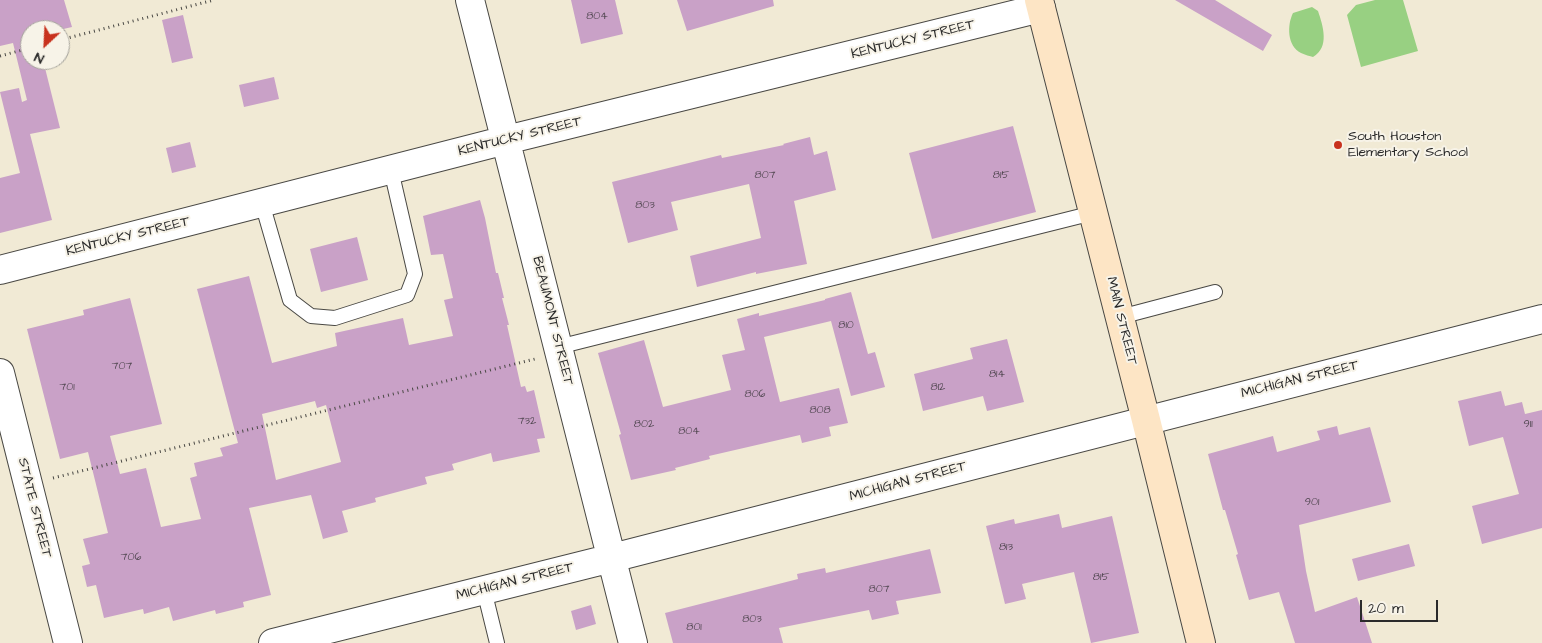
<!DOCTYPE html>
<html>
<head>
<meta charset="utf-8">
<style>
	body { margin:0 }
	#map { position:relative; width:1542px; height:643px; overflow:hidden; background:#f1ead5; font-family:"Architects Daughter",sans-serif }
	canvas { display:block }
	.north { position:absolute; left:20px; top:20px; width:50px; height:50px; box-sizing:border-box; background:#f7f3e8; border:1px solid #a5a39c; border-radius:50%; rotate:205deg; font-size:14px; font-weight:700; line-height:20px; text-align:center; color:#2b2b2b }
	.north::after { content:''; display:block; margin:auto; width:18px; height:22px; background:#c8321e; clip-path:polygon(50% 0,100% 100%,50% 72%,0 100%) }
	.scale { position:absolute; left:1360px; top:600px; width:78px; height:22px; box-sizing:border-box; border:2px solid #2b2b2b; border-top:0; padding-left:6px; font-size:15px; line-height:18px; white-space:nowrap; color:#2b2b2b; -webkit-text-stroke:4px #f7f3e8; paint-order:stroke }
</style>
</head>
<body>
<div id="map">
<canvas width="1542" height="643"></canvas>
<div class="north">N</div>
<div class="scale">20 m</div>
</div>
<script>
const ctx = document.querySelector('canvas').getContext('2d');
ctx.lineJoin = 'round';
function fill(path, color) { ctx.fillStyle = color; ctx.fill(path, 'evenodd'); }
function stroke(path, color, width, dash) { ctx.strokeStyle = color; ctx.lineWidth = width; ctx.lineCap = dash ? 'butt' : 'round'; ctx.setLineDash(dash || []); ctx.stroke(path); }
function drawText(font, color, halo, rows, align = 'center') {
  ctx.font = font + ' "Architects Daughter",sans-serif'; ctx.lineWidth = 4; ctx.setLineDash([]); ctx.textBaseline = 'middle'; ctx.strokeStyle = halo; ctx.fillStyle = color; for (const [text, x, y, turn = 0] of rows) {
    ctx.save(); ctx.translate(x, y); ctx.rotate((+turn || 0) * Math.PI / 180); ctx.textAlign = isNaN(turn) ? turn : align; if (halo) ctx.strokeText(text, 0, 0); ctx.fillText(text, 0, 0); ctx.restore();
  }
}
const green = new Path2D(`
	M1375,0H1403L1418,51L1361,67L1347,15L1356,5Z
	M1312,7L1318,11C1323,26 1330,47 1313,57C1310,56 1305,55 1301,53C1287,46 1287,25 1293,13Z`);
const building = new Path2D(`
	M0,0H64L72,27L59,30H30V60H43L60,128L30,134L52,220L0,233V178L20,173L0,92L19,88L22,102L27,100L13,43L0,46Z
	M571,0H615L623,34L581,44Z
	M677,0H773L774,6L687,31Z
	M1175,0H1215L1272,35L1263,51Z
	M183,15L193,58L172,63L162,20Z
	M274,77L279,99L244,107L239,85Z
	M1013,126L1036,212L932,239L909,153Z
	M810,137L814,155L827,151L836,190L794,201L807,264L756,274V272L697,287L690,256L761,238L749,184L671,202L678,230L628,243L612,182L721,155L722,158L784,145L783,144Z
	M190,142L196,167L172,173L166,148Z
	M480,200L485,218L496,273H498L504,298H502L509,325H507L521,387L525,386L527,392L534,390L545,438L537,439L540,452L493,462L491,453L452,464L454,470L425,477L427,484L375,498L376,502L342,511L348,532L323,539L311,495L249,508L271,595L243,602L244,607L216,614L215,610L173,621L169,607L144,614L143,609L104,618L96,585L87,587L82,566L90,564L83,539L108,533L88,452L60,459L27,329L84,315L83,310L130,298L162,424L110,436L120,474L146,468L161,527L201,519L190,478L197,476L194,463L223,456L220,448L238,443L197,289L249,276L272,363L337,346L335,333L403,318L409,345L453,336L444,300L453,298L443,254L431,255L423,216ZM315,401L317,408L326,405L341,462L276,480L262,414Z
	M357,237L368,280L321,292L310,249Z
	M851,292L868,354L875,352L885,387L851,396L831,321L764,337L780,402L839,388L848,423L829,427L831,436L802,443L800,435L709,456L710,459L675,468L676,470L631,480L619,435L621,434L598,353L644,340L663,407L731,390L722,355L745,350L737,319L759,313V316L825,300V299Z
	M1007,339L1024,402L987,411L983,396L923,411L914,374L973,359L970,348Z
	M1501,391L1505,406L1522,402L1525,414L1542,410V528L1482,544L1472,506L1519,494L1503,437L1469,446L1458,401Z
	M1337,426L1339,435L1370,427L1391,502L1299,525L1306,571L1315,612L1357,597L1372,643H1295L1279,592L1249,600L1236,555L1238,554L1225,510H1223L1208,454L1273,436L1277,452L1320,440L1317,431Z
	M1059,514L1062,528L1112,516L1139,633L1091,643L1074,572L1022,584L1026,599L1005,604L986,526L1014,519L1015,524Z
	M1409,544L1415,566L1358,581L1352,559Z
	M930,549L941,593L896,601L899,614L872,620L869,610L779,628L783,643H673L665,613L798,579L797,574L825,568L826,573Z
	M591,605L596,624L576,630L571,611Z`);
const path = new Path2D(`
	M60,40L214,0
	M0,56L30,48
	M53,478L535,359`);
const lane = new Path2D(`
	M262,203L290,300L311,316L335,318L407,295L415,274L391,170
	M1120,317L1215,292
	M558,347L1093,213
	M484,590L497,643`);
const street = new Path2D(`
	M470,0L633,643
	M0,270L506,140L1041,8
	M0,373L68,643
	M273,643L612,558L1542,319`);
const secondary = new Path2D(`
	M1039,0L1146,420L1201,643`);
const markers = [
	[1338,145,5,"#c8321e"]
];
const numberNames = [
	["804",597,17],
	["807",765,176],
	["815",1001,176],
	["803",645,206],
	["810",846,326],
	["707",122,367],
	["814",997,375],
	["701",67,388],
	["812",938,388],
	["806",755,395],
	["808",820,411],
	["732",527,422],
	["802",644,425],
	["911",1528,425],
	["804",689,432],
	["901",1312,503],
	["813",1006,548],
	["706",131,558],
	["815",1101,578],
	["807",879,590],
	["803",752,620],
	["801",694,628]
];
const streetNames = [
	["KENTUCKY STREET",913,40,-14],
	["KENTUCKY STREET",520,137,-14],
	["KENTUCKY STREET",128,237,-14],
	["BEAUMONT STREET",552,321,76],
	["MAIN STREET",1121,321,76],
	["MICHIGAN STREET",1300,380,-14],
	["MICHIGAN STREET",908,482,-15],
	["STATE STREET",34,508,76],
	["MICHIGAN STREET",515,582,-14]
];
const poiNames = [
	["South Houston",1348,137],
	["Elementary School",1348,153]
];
fill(green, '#98d082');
fill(building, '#c9a1c7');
stroke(lane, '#494844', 16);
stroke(street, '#494844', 30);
stroke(secondary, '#494844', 30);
stroke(path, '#494844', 3, [1, 4]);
stroke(lane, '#fff', 14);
stroke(street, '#fff', 28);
stroke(secondary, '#fde5c5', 28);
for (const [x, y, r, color] of markers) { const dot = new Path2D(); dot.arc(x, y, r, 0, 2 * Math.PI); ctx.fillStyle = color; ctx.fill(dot); stroke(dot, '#f7f3e8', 2); }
drawText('11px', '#524852', null, numberNames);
drawText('14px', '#2b2b2b', '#f7f3e8', streetNames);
drawText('14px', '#2b2b2b', '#f7f3e8', poiNames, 'left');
</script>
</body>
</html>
